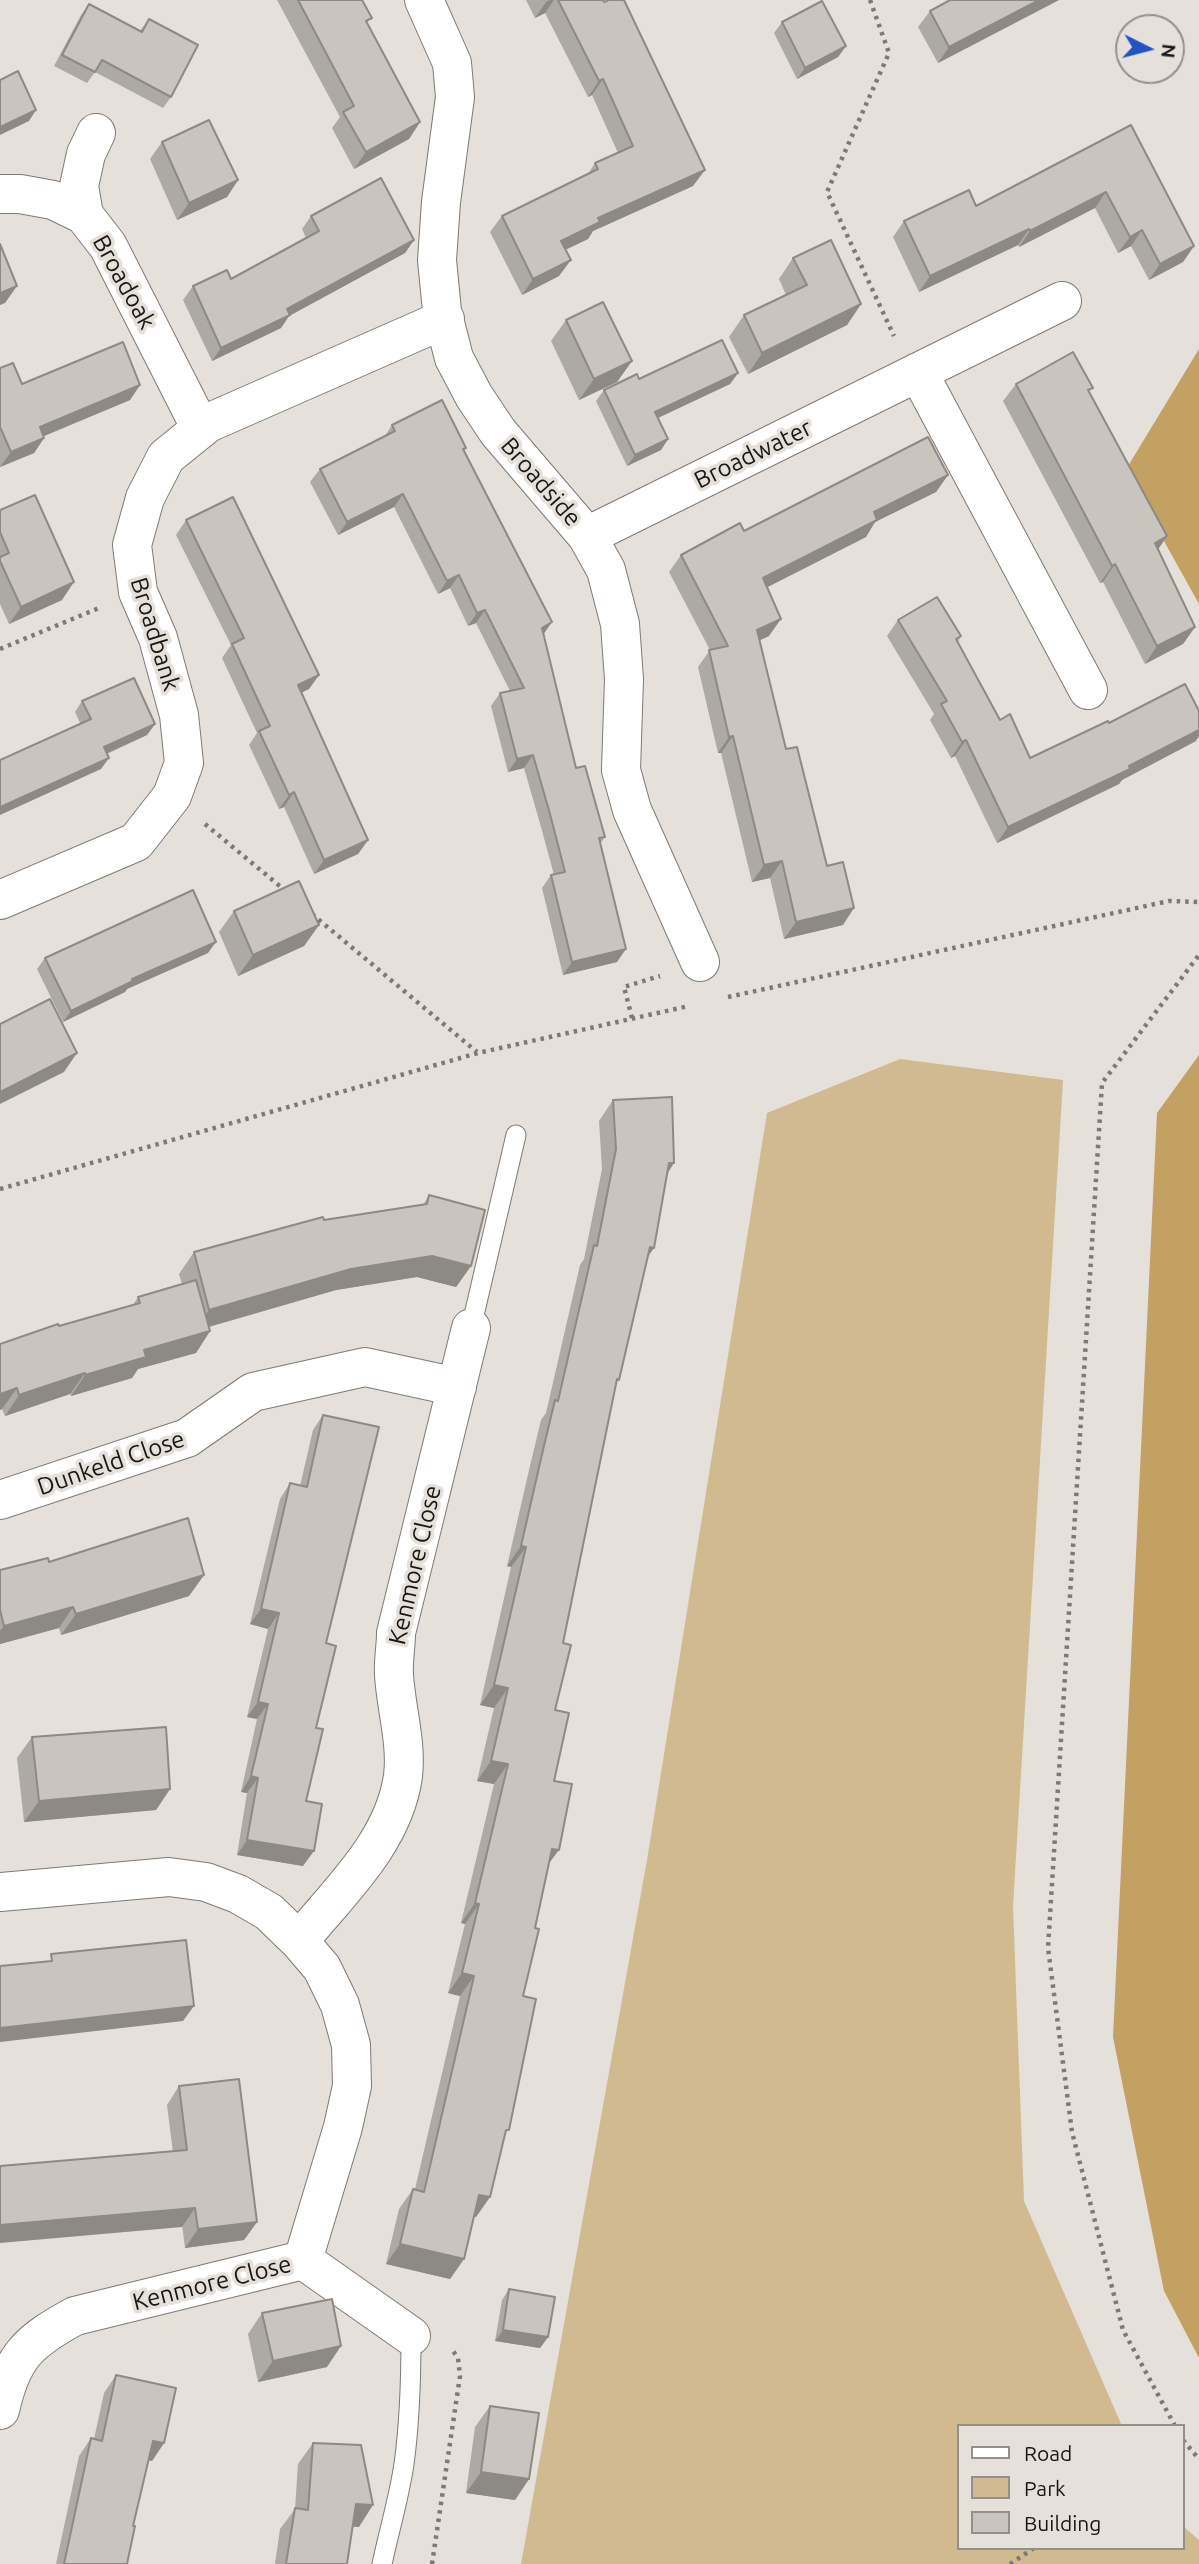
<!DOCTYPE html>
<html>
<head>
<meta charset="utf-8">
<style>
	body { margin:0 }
	#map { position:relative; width:1199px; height:2564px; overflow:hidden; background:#e5e1da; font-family:Ubuntu,sans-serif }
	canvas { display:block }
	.legend { position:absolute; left:957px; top:2424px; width:228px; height:126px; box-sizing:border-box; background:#e5e1da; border:2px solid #93908b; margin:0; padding:9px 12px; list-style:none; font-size:21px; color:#191715 }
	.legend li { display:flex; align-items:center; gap:14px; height:35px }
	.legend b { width:35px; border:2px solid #93908b }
	.north { position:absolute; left:1115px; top:14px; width:70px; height:70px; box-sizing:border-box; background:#e5e1da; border:2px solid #93908b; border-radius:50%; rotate:96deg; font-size:19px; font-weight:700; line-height:28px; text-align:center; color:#191715 }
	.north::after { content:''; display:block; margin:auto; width:24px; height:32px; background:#2153c1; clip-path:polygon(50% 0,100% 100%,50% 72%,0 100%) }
</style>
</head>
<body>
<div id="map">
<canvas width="1199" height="2564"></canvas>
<ul class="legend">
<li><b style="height:9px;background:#fff"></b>Road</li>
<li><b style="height:19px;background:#d1ba90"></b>Park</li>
<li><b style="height:19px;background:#c9c5be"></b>Building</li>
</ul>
<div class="north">N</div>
</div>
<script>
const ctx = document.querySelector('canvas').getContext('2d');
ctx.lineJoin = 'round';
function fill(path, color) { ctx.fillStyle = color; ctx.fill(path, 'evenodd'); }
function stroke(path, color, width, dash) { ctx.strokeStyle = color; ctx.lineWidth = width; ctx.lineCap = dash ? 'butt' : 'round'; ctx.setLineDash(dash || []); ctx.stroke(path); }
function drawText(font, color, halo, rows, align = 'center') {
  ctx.font = font + ' Ubuntu,sans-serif'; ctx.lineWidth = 7; ctx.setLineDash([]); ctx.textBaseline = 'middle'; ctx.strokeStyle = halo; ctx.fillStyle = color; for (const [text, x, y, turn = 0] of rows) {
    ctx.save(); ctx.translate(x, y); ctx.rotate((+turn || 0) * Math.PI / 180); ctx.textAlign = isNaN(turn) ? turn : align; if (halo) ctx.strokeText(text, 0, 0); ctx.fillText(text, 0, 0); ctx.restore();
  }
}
const green = new Path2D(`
	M900,1059L1063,1080L1013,1906L1024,2201L1122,2426H959V2548H1183V2526L1199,2540V2564H521L647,1860L767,1113Z`);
const forest = new Path2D(`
	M1199,349V604L1125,471Z
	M1199,1055V2358L1164,2291L1113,2037L1157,1113Z`);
const path = new Path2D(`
	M870,0L889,53L827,192L894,336
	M0,649L99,608
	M205,824L287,892
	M312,914L477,1052
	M728,997L1169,901L1199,902
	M632,1018L624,987L660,976
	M0,1189L478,1053L689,1006
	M1175,2426L1123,2330L1072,2132L1048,1948L1102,1083L1199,955
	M1183,2440L1199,2459
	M432,2564L460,2376L458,2358L453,2351
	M1010,2564L1034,2548`);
const lane = new Path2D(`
	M471,1328L516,1135
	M382,2564C389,2531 399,2498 404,2464C410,2421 411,2379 411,2336`);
const street = new Path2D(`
	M424,0L452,63L455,97L441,202L437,260L442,311L454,358L474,396L498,432L587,536L606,570L620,624L624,679L621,770L632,810L700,962
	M0,194H20L53,200L84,215L108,246L201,429
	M84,215L79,186L86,154L96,133
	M918,372L1088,690
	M587,536L1062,301
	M0,900L136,842L172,796L184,763L179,715L158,638L138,592L132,545L145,498L166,457L208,423L445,319
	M0,1500L187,1438L253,1392L365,1367L457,1387
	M0,1892L169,1877L206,1882L238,1894L269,1912L299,1941L322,1968L340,2005L351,2045L352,2086L343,2127L303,2260
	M299,1941C339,1892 394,1842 403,1776C407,1743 396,1708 394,1675C393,1661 396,1647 396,1633L471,1328
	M303,2260L411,2336
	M0,2410C12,2357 27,2342 75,2316L303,2260`);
const wall = new Path2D(`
	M277,0H362L368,24L420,122L409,139L354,169L332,128L340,117Z
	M526,0H603L693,186L593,231L588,239L565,250L559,276L522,295L490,232L502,216L588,174L595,163L618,153L592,95L588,97L545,13L535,18Z
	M1059,0L938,63L918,27L930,11Z
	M89,4L140,31L149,19L171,97L163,108L95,72L87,83L54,66L81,15Z
	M782,22L846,46L838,57L797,79L774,33Z
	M1131,125L1194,246L1183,262L1149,280L1131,246L1118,253L1095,208L1019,247L1018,245L919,292L893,237L904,221L976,206Z
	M162,142L238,180L227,197L177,220L150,159Z
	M311,216L414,240L405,253L289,316L281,328L212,361L183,300L193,286L231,279L306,238L302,229Z
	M793,258L861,304L847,325L748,374L729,337L744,315L786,295L779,279Z
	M566,320L632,361L617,382L579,400L551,341Z
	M0,368L22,384L140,385L130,400L43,436L44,438L34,453L0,467Z
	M738,373L730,384L658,418L668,439L661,450L627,466L596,401L604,390L639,379Z
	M1016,384L1090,392L1167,536L1158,549L1195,627L1183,644L1145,664L1103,582L1100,583L1003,401Z
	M392,425L466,448L464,451L544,635L576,768L605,837L600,844L617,962L563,975L542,888L551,875H554L541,827L524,768L508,772L491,706L500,693L510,691L476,623L468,626L450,588L438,594L394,507L338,535L310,482L320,469L385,436Z
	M948,475L936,492L875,522L866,537L767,587L769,636L760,640L786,749L827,866L843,925L784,939L770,878L752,882L721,753H718L698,667L710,650L669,572L681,555L744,531Z
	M0,510L62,600L9,624L0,604Z
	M186,520L319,675L309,689L301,693L368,840L358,854L314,874L284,807L279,809L249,745L257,733L222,658L231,645L176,535Z
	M898,620L961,636L958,642L1000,720L1030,758L1109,723L1196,741L1122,780L1119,784L997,843L955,756L951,758L930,720L934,714L887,636Z
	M82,701L155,724L147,735L107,754L101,769L75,712Z
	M234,911L319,925L304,946L238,976L219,932Z
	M208,953L127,989L125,992L63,1022L37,969L45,958Z
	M613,1100L674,1163L668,1173L616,1384L563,1643L555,1710L554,1781L548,1864L535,1928L523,1996L504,2137L490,2197L476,2217H474L464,2259L450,2279L386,2264L399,2209L413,2189H415L460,1996L448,1993L465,1924L461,1923L494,1784L477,1781L494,1708L480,1705L511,1567L507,1566L529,1470L541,1420L546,1413L580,1265L584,1259L602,1169L599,1121Z
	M429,1195L471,1266L456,1287L417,1277L336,1290L209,1327L210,1331L196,1353L138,1369L132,1378L71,1396L70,1394L5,1416L2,1409L0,1410V1344L133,1305L138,1297L182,1284L179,1274L194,1252L324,1220L423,1205Z
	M323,1415L326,1643L306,1801L303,1866L237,1855L247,1793L241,1792L257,1719L247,1717L268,1629L250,1624L280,1499L290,1483L300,1486L313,1430Z
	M49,1562L204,1575L189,1596L61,1635L59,1628L0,1644V1570Z
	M32,1737L170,1789L156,1810L24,1822L17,1758Z
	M179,2086L257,2222L244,2240L185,2248L167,2105Z
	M509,2289L548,2337L540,2348L495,2341L502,2300Z
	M262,2313L327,2367L258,2382L248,2334Z
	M116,2375L164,2443L152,2461L149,2460L133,2526L127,2564H56L79,2456L91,2438L94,2439L104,2393Z
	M490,2406L529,2479L515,2500L466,2493L475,2427Z
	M313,2443L359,2527L353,2526L347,2564H275L280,2529L295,2509L298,2464Z`);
const shadedWall = new Path2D(`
	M550,0H554L545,13L535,18L546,2Z
	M1039,0H1059L938,63L949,47Z
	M846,46L838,57L797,79L805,68Z
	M603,79L592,95L588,97L599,81Z
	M36,110L29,121L0,135V127Z
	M420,122L409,139L354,169L366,152Z
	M705,170L693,186L593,231L588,239L550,257L561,241L598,218Z
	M238,180L227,197L177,220L189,203Z
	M1106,192L1095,208L1019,247L1030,231Z
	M1029,229L1018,245L919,292L930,276Z
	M1142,230L1131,246L1118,253L1130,237Z
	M414,240L405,253L289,316L281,328L212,361L221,348L287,309Z
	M1194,246L1183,262L1149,280L1160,264Z
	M571,260L559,276L522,295L533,279Z
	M17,286L5,303L0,305V293Z
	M861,304L847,325L748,374L762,353Z
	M632,361L617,382L579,400L594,379Z
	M738,373L730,384L647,423L655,412Z
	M140,385L130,400L30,442L40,427Z
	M44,438L34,453L0,467L11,452Z
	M668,439L661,450L627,466L635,455Z
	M948,475L936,492L875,522L866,537L752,595L763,578L874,512Z
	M403,494L394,507L338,535L347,522Z
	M1167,536L1155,554V543Z
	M1115,564L1103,582L1100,583L1112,566Z
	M459,575L450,588L438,594L447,581Z
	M74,582L62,600L9,624L21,607Z
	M485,610L476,623L468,626L477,613Z
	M781,619L769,636L745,647L757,630Z
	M552,622L543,635L542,628Z
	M1195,627L1183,644L1145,664L1157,646Z
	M319,675L309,689L288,699L298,685Z
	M155,724L147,735L96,758L104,747Z
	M1199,730V736L1196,741L1122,780L1119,784L997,843L1008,827Z
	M733,736L721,753H718L729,737Z
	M966,740L955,756L951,758L962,742Z
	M533,755L524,768L508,772L517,759Z
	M109,758L101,769L0,815V807Z
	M294,792L284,807L279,809L289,795Z
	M368,840L358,854L314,874L324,860Z
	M782,861L770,878L752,882L764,865Z
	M854,908L843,925L784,939L796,922Z
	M319,925L304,946L238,976L253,955Z
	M216,942L208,953L127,989L125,992L63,1022L71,1011L132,979Z
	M626,949L617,962L563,975L572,962Z
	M77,1053L64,1072L0,1104V1092Z
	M669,1163H674L660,1183Z
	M650,1247L654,1248L640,1268Z
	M432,1256L471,1266L456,1287L417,1277L336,1290L194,1331L209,1310L351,1269Z
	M210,1331L196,1353L138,1369L132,1378L71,1396L85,1375L144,1350Z
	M85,1373L70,1394L5,1416L19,1395Z
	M17,1388L2,1409L0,1410V1394Z
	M521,1546L526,1547L511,1567L507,1566Z
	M204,1575L189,1596L61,1635L76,1614Z
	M73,1607L59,1628L0,1644V1631L4,1626Z
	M261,1609L279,1613L268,1629L250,1624Z
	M494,1685L508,1688L494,1708L480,1705Z
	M258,1702L268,1704L257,1719L247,1717Z
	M491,1761L508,1764L494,1784L477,1781Z
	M251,1776L258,1778L247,1793L241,1792Z
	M170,1789L156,1810L24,1822L39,1801Z
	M247,1840L314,1851L303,1866L237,1855Z
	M552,1849L559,1850L544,1870Z
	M475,1903L479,1904L465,1924L461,1923Z
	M462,1973L474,1976L460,1996L448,1993Z
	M194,2006L183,2021L0,2042V2028Z
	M479,2195L490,2197L476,2217L465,2215Z
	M195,2208L182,2227L0,2243V2225Z
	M257,2222L244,2240L185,2248L198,2229Z
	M400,2244L464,2259L450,2279L386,2264Z
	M503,2330L548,2337L540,2348L495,2341Z
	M341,2346L327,2367L258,2382L273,2361Z
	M153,2441L164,2443L152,2461L141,2458Z
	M481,2472L529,2479L515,2500L466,2493Z
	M356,2504L373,2505L359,2527L341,2526Z`);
const building = new Path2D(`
	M298,0H362L372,18L366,21L420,122L366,152L343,112L354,106Z
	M558,0H603L604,2L609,0H624L705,170L598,218L600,222L561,241L571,260L533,279L502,216L598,169L595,163L633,146L603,79L599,81Z
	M950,0H1039L949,47L930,11Z
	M822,1L846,46L805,68L782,22Z
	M89,4L142,32L149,19L198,45L171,97L102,60L95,72L62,55Z
	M18,71L36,110L0,127V80Z
	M209,120L238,180L189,203L162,142Z
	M1131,125L1194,246L1160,264L1142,230L1130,237L1106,192L1030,231L1029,229L930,276L904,221L969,190L976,206Z
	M381,178L414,240L287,309L290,315L221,348L193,286L227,270L231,279L319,231L311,216Z
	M831,240L861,304L762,353L744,315L807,285L793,258Z
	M0,244L17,286L0,293Z
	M603,302L632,361L594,379L566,320Z
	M722,340L738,373L655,412L668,439L635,455L604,390L637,374L639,379Z
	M123,342L140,385L40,427L44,438L11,452L0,427V368L13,363L22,384Z
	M1073,352L1093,388L1088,390L1167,536L1155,543L1195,627L1157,646L1115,564L1112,566L1016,384Z
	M442,400L466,448L463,449L552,622L542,628L576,768L585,766L605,837L599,838L626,949L572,962L551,875L565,872L550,814L533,755L517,759L500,693L524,688L485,610L477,613L459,575L447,581L403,494L347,522L320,469L395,431L392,425Z
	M928,437L948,475L874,512L877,520L763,578L781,619L757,630L786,749L797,747L827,866L843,862L854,908L796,922L782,861L764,865L733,736L729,737L709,650L728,646L681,555L740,523L744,531Z
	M35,495L74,582L21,607L0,561V557L9,553L0,532V510Z
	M233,497L319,675L298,685L368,840L324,860L294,792L289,795L259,731L270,726L232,644L244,638L186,520Z
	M937,597L961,636L956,639L1000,720L1010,714L1030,758L1108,721L1109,723L1185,684L1199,711V730L1129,766L1130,769L1008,827L966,740L962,742L941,704L947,701L898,620Z
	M134,678L155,724L104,747L109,758L0,807V760L91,719L82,701Z
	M299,881L319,925L253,955L234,911Z
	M193,890L216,942L132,979L133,981L71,1011L45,958Z
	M50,999L77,1053L0,1092V1024Z
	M672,1097L674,1163H669L654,1248L650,1247L619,1380L617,1379L563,1643L571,1645L555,1710L569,1713L554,1781L572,1784L559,1850L552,1849L535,1928L539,1929L523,1996L536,1999L509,2130H506L490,2197L479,2195L464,2259L400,2244L413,2189L424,2192L474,1976L462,1973L479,1904L475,1903L508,1764L491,1761L508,1688L494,1685L526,1547L521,1546L543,1450L555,1400L558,1401L594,1245L597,1246L616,1149L613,1100Z
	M429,1195L485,1210L471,1266L432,1256L351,1269L209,1310L194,1252L323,1217L324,1220L427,1204Z
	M196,1280L210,1331L144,1350L146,1357L85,1375V1373L19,1395L17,1388L0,1394V1344L58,1324L59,1326L140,1303L138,1297Z
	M323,1415L379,1427L326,1643L336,1646L316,1728L323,1729L306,1801L322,1804L314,1851L247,1840L258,1778L251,1776L268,1704L258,1702L279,1613L261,1609L290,1483L307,1487Z
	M188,1518L204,1575L76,1614L73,1607L4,1626L0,1610V1570L48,1558L49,1562Z
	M166,1727L170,1789L39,1801L32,1737Z
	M186,1940L194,2006L0,2028V1966L52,1961L51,1954Z
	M239,2079L257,2222L198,2229L195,2208L0,2225V2166L187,2150L179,2086Z
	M509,2289L555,2297L548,2337L503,2330Z
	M332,2299L341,2346L273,2361L262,2313Z
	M116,2375L176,2388L164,2443L153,2441L133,2526H135L127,2564H64L91,2438L102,2441Z
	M490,2406L539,2413L529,2479L481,2472Z
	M313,2443L361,2445L373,2505L356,2504L347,2564H286L295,2508L308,2510Z`);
const streetNames = [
	["Broadoak",124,282,61],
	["Broadwater",753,454,-26],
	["Broadside",541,482,49],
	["Broadbank",155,634,73],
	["Dunkeld Close",111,1463,-19],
	["Kenmore Close",415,1565,-77],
	["Kenmore Close",212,2283,-14]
];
fill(green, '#d1ba90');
fill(forest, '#c2a162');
stroke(lane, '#7e7a74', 21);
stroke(street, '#7e7a74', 40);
stroke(path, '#7d7a76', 4.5, [3.5, 5]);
stroke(lane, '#fff', 19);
stroke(street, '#fff', 38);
fill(wall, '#ada9a3');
fill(shadedWall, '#8d8a85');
fill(building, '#c9c5be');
stroke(building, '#8d8a85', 2);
drawText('24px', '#191715', '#e5e1da', streetNames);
</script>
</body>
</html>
